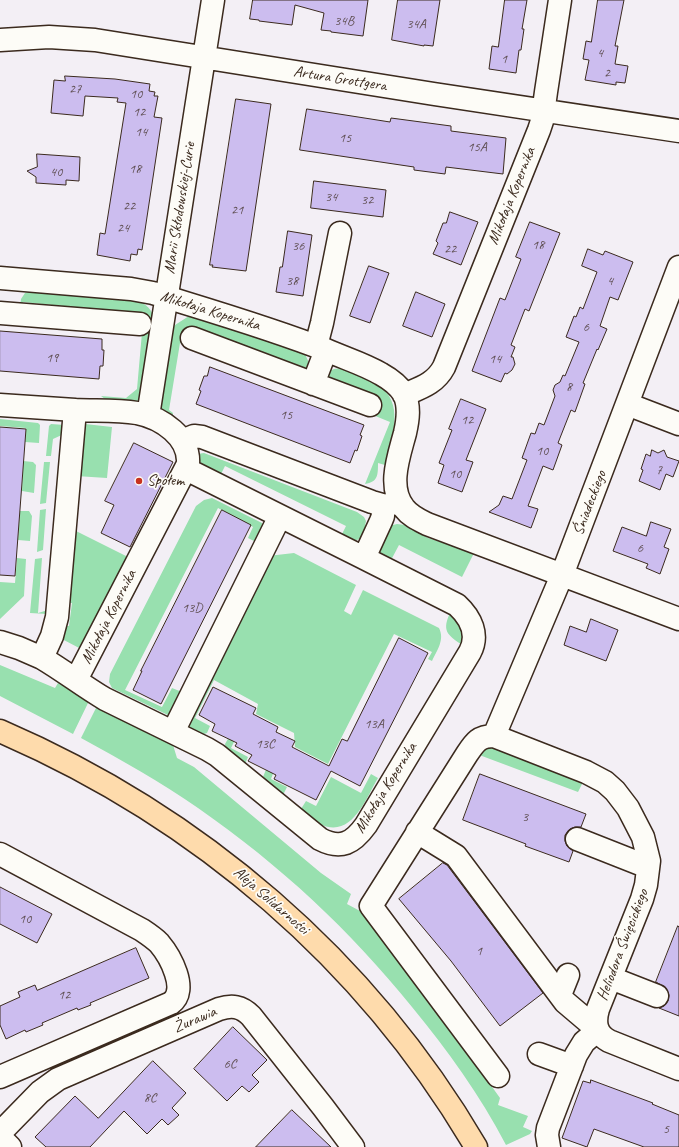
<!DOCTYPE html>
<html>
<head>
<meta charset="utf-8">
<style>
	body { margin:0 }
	canvas { display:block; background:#f3eff5 }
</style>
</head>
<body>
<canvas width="679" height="1147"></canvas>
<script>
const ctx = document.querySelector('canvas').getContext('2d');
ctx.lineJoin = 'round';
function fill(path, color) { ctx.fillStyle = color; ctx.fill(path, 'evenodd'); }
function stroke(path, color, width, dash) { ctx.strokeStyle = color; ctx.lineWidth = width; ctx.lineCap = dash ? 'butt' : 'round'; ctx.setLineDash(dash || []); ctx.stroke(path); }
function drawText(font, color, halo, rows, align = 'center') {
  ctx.font = font + ' Caveat,sans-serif'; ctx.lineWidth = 3.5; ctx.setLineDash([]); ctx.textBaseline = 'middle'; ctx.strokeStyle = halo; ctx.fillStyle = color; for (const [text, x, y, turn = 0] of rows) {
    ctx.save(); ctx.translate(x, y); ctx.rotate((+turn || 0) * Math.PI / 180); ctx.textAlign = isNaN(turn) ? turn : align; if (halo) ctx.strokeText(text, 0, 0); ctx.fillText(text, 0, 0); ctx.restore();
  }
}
const green = new Path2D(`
	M33,291L132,298C139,301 149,305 152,313C157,326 143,382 140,399L132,404L109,402L101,396L126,398L137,389L143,321L132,313L23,302L22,308H20L21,299L25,293Z
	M189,316H194L299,350L305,354L309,363L306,372L180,343L169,410L173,413L172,419L161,412L158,405L169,333L175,325Z
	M341,368C355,374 371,379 383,389C404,407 391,442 385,465L378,463C378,475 378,482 365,484L390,422L368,413L322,378C328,370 332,369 341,368Z
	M0,419L38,423L40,425L39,443L25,442L26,428L0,426Z
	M51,424L65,425L66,433L53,439L51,456H46L49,426Z
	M85,424L112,427L107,478L76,476L82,427Z
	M204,453L357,512L364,517L366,521L365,526L370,528C360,542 356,542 340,538L346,526L225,466L219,478C206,470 203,469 197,454Z
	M23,461L33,462L36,465L34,493L22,491Z
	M44,462H50L46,503L40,504Z
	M212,498L262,523L264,526L258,543L248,538L253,527L218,508L125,690L162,707L172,688L182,692L170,716L112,688L109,682L110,674L196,506L204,500Z
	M46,509L43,550L37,552L40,510Z
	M20,511H29L32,516L30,541L18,540Z
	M397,524L405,525L428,538L474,553L462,577L399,545L390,562L381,555L379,548L389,526Z
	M72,529L130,558L83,650L60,638L64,626H69L72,603H66Z
	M294,553L356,585L344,611L351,615L363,590L439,628C445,640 437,650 432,661L428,659L432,652L394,634L328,764L295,747L294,733L256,714L258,704L214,680L195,718L210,726L207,733L204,734L187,726L268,556Z
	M17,558L26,559L24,596L0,619V582L15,583Z
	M42,558L38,613L48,610L47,614L30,613L35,559Z
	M451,611L461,621L464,646C447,635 441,631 451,611Z
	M0,665L55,688L58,683L89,701L73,734L0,696Z
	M97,706L173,745L177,758L194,767L321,873L351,894L347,904L360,911L440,1014L500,1098L498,1105L528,1116L523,1127L532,1131L530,1134L506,1145C480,1095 448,1051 412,1007C349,929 281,866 198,808C161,782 121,760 81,738Z
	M229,737L235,740L231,748L248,757L245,764L226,749L225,744Z
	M486,744L584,780L578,792L474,753Z
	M267,767L274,771L271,779L287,787L283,795L263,777Z
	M371,774L378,778C365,800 351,841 318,823C312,820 306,814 301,809L306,801L316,806L331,777L361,793Z`);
const building = new Path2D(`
	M253,0H368L363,36L331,32V31L321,30L324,13L295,5L292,25L259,21V20L250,19Z
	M398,0H440L433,46L424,45V46L392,40Z
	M505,0H527L522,29H524L521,50H519L516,73L489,69L492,46L498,47Z
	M598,0H624L615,46H618L615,64L628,66L625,83L616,82V85L585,80L589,60L583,59L586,41L591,42Z
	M65,76L115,79L150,84L149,91L155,92L154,96H158L154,117L162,118L142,250L138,249L137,255L131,254L130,261L97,255L100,233L105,234L126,103L117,102L118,98L85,96L83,116L51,113L54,80L65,81Z
	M236,99L271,104L246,271L212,267L213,265H210Z
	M307,109L390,122L391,118L451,126V131L506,138L503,174L446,167L445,174L414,170V167L300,150Z
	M37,154L80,157L79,181L66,180V185L36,183V177L27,171L37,167Z
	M314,181L386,190L383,217L311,208Z
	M450,212L478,222L461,265L433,254L438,243L436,241L443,223H446Z
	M530,222L560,233L529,311L525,309L511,345L515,347L511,357H513L515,364L512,370L507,374L505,373L501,382L472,371L500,298L505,300L521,259L516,257Z
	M288,231L312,235L303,296L276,292L280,267H282Z
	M588,249L603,255L605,251L633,262L618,300L610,297L600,326L607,329L598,350L597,349L583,383L585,384L575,412L571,410L558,443L562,445L553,470L543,466L528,506L538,509L531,528L489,512L499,505L503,496L512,499L527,460L522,458L531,433L535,434L539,423L544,425L555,396L553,390L555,385L560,382L563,375L565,376L579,342L566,337L574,316L576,317L580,307L583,309L597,272L582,266Z
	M369,266L389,273L370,323L350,316Z
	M416,292L445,304L432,337L403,326Z
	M0,331L102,339V350H104L103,366H100L99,379L0,371Z
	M210,367L364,425L360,435L362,436L357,451L355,450L350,463L196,404L201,391L199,390L204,376H207Z
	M461,399L486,409L466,460L473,462L462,492L438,483L444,465L439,463L452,430L449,429Z
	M0,427L26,429L15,576L0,575Z
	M134,443L173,462L130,547L101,533L114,505L105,501Z
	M652,450L658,453L664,450L667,457L679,461L673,477L666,474L660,490L639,481L643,470L641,469L646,454L650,456Z
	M222,510L251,525L161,704L133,690L142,671H141Z
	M651,522L671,529L664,547L669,549L660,574L646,568L648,564L613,551L622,527L646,536Z
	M591,619L618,630L606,661L564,645L570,626L586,632Z
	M399,638L428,653L360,786L331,771L316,800L274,779L276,775L248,761L252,755L235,746L237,743L212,731L215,724L199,715L213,687L256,708L253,714L278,727L276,732L295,741L292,747L329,766L342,739L347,741Z
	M480,774L586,814L581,827H575L570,829L565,835V841L567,846L573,851L569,862L525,846L526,844L463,820Z
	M443,863L447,865L543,993L500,1026L451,961L399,899Z
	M0,887L52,914L37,943L0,924Z
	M678,926L679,927V1016L659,1008L664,1006L668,1001L669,995L666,988L656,982Z
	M136,948L149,978L90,1003L91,1005L78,1010L77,1008L42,1023L43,1025L26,1032L25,1030L6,1039L0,1025V1006L20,997L18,992L35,985L37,990Z
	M233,1027L267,1060L252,1075L259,1082L249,1092L242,1086L227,1101L194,1069Z
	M153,1061L186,1093L172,1108L179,1115L168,1125L162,1119L147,1134L124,1111L90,1147H46L35,1137L75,1096L98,1118Z
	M591,1080L653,1103L652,1104L679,1115V1147H644L594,1129L587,1147L562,1138L583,1081L590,1083Z
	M292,1110L331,1147H256Z`);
const minor = new Path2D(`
	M0,40L49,37L95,40L434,94L679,131
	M0,278L131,289L153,293C211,311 270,328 326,350C344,358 364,364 381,374C390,379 399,386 404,394C410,406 408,420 405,433C399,456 387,487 404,508C410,516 419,520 427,524L679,619
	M0,313L140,324
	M192,338L370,405
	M316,346L322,323L340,233
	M313,384L326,350
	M404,395C420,388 435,384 444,367L539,130L542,121L546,92L560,0
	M627,404L679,424
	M0,405L75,410
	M148,416L213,0
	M182,441L194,436L202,437L372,502L386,506L396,502
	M186,469L364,558L381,521L383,516L382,505
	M0,642L19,648L42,658
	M76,680L188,464C190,437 162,418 137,413C117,410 96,411 75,410L57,617L52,636L42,658C64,671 83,686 105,699L207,749L217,755L320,839C341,850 353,843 366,825L470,652C479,635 471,618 457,605L364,558
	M173,732L280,516
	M494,736L562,575L679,267
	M417,832L456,856L565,1002L598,1030
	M577,839L648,867
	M0,854L142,930C148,934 154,938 159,943C170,956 189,990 171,1003L0,1077
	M611,978L657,996
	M560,995L568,975
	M539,1054L572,1066
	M498,1076L371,906L467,754C475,742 479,736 494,736L586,772L605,782L615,791L628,808L643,837L649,861L646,885L642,899L598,1009C594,1023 596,1034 609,1041L679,1069
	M0,1133L40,1092L58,1079L219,1009C232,1005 241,1006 251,1016L323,1107L353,1147
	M0,1137L10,1147
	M549,1147L547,1135L548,1128L576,1055L584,1042L598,1030`);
const major = new Path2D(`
	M0,731C199,817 366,960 476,1147`);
const markers = [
	[139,481,4,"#c8321e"]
];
const numberNames = [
	["34B",344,21],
	["34A",416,24],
	["4",600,53],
	["1",504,59],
	["2",607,73],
	["27",75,89],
	["10",136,94],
	["12",139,112],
	["14",141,132],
	["15",345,138],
	["15A",477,147],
	["18",135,169],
	["40",56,172],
	["34",331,197],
	["32",367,200],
	["22",129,206],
	["21",237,210],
	["24",123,228],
	["18",538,245],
	["36",298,246],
	["22",450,249],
	["38",292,281],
	["4",610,281],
	["6",586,327],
	["19",52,358],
	["14",495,359],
	["8",569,387],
	["15",286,415],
	["12",467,420],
	["10",542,451],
	["7",659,470],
	["10",455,474],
	["6",640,548],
	["13D",192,608],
	["13A",374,724],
	["13C",265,744],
	["3",525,817],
	["10",25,919],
	["1",479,951],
	["12",64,995],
	["6C",230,1064],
	["8C",150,1098],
	["5",666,1129]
];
const streetNames = [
	["Artura Grottgera",340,79,9],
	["Mikołaja Kopernika",512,196,-68],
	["Marii Skłodowskiej-Curie",180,208,-81],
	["Mikołaja Kopernika",210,311,17],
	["Śniadeckiego",590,503,-69],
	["Mikołaja Kopernika",109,617,-63],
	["Mikołaja Kopernika",386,788,-58],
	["Aleja Solidarności",271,901,41],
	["Heliodora Święcickiego",623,945,-69],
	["Żurawia",195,1020,-23]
];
const poiNames = [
	["Społem",147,481]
];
fill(green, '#98e0af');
fill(building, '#ccbdef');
stroke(building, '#3b2a1e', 1);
stroke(minor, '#3b2a1e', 25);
stroke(major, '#3b2a1e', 25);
stroke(minor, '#fdfcf7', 22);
stroke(major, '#fedbac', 22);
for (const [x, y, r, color] of markers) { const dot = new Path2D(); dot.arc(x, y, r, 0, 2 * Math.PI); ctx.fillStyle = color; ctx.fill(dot); stroke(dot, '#fdfcf7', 1.5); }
drawText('14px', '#5f4f52', null, numberNames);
drawText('16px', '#3b2a1e', '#fdfcf7', streetNames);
drawText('16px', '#3b2a1e', '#fdfcf7', poiNames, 'left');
</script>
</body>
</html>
